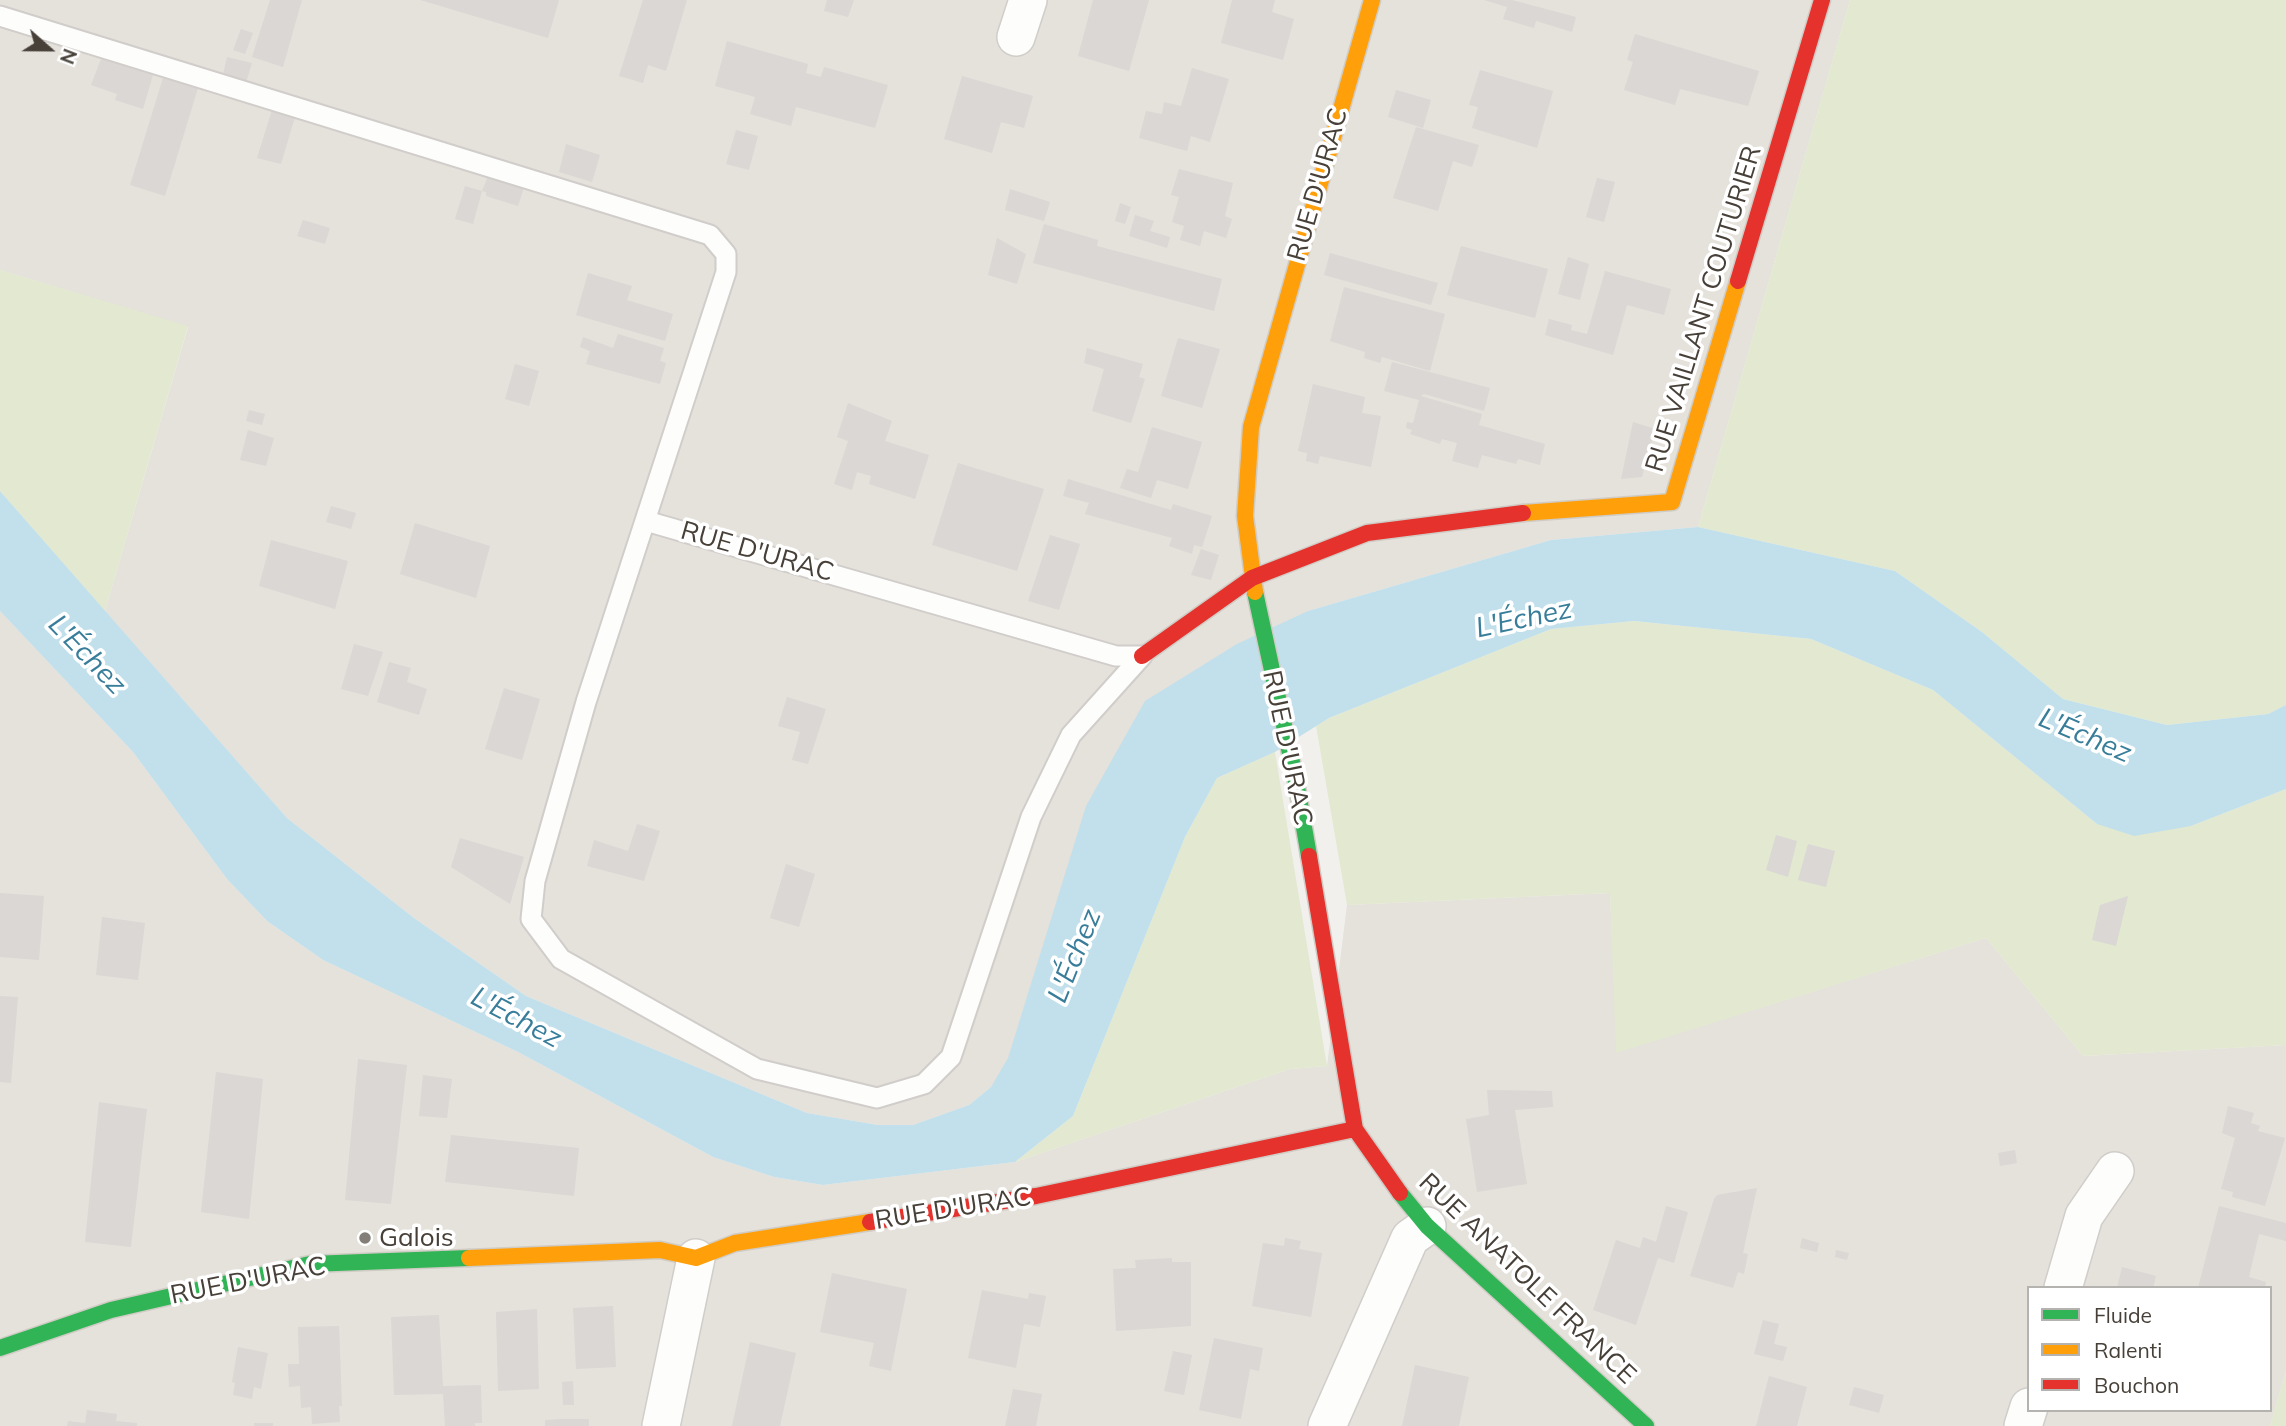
<!DOCTYPE html>
<html>
<head>
<meta charset="utf-8">
<style>
	body { margin:0 }
	#map { position:relative; width:2286px; height:1426px; overflow:hidden; background:#f2f0ed; font-family:Mulish,sans-serif }
	canvas { display:block }
	.legend { position:absolute; left:2027px; top:1286px; width:245px; height:126px; box-sizing:border-box; background:#fff; border:2px solid #b5b3b0; margin:0; padding:9px 12px; list-style:none; font-size:21px; color:#474039 }
	.legend li { display:flex; align-items:center; gap:14px; height:35px }
	.legend b { width:35px; border:2px solid #b5b3b0 }
	.north { position:absolute; left:14px; top:14px; width:70px; height:70px; -webkit-text-stroke:5px #fff; paint-order:stroke; rotate:111deg; font-size:19px; font-weight:700; line-height:28px; text-align:center; color:#474039 }
	.north::after { content:''; display:block; margin:auto; width:24px; height:32px; background:#474039; clip-path:polygon(50% 0,100% 100%,50% 72%,0 100%) }
</style>
</head>
<body>
<div id="map">
<canvas width="2286" height="1426"></canvas>
<ul class="legend">
<li><b style="height:9px;background:#30b455"></b>Fluide</li>
<li><b style="height:9px;background:#ff9f0a"></b>Ralenti</li>
<li><b style="height:9px;background:#e5322d"></b>Bouchon</li>
</ul>
<div class="north">N</div>
</div>
<script>
const ctx = document.querySelector('canvas').getContext('2d');
ctx.lineJoin = 'round';
function fill(path, color) { ctx.fillStyle = color; ctx.fill(path, 'evenodd'); }
function stroke(path, color, width, dash) { ctx.strokeStyle = color; ctx.lineWidth = width; ctx.lineCap = dash ? 'butt' : 'round'; ctx.setLineDash(dash || []); ctx.stroke(path); }
function drawText(font, color, halo, rows, align = 'center') {
  ctx.font = font + ' Mulish,sans-serif'; ctx.lineWidth = 7; ctx.setLineDash([]); ctx.textBaseline = 'middle'; ctx.strokeStyle = halo; ctx.fillStyle = color; for (const [text, x, y, turn = 0] of rows) {
    ctx.save(); ctx.translate(x, y); ctx.rotate((+turn || 0) * Math.PI / 180); ctx.textAlign = isNaN(turn) ? turn : align; if (halo) ctx.strokeText(text, 0, 0); ctx.fillText(text, 0, 0); ctx.restore();
  }
}
const residential = new Path2D(`
	M0,0H1850L1698,527L1551,540L1308,611L991,1087L969,1105L913,1125H878L807,1113L526,996L414,918L287,818L105,611L188,327L0,270Z
	M0,611L133,752L227,879L267,921L323,960L518,1052L713,1157L774,1177L823,1185L1015,1162L1290,1069L1327,1066L1347,905L1610,893L1617,1052L1986,938L2083,1056L2286,1045V1371L2270,1426H0ZM2029,1288H2270V1410H2029Z`);
const green = new Path2D(`
	M1850,0H2286V705L2268,714L2167,725L2063,699L1982,632L1895,571L1698,527Z
	M0,270L188,326L105,611L0,491Z
	M1634,621L1811,639L1933,690L2097,824L2191,826L2286,789V1045L2083,1056L1986,938L1616,1053L1610,893L1347,905L1316,726L1329,718L1551,629Z
	M1275,752L1327,1066L1290,1069L1015,1162L1073,1116L1185,837L1217,778Z
	M2286,1371V1426H2270Z`);
const water = new Path2D(`
	M0,491L287,818L414,918L526,996L807,1113L878,1125H913L969,1105L991,1087L1008,1058L1086,806L1145,701L1237,644L1308,611L1551,540L1698,527L1895,571L1982,632L2063,699L2167,725L2268,714L2286,705V789L2191,826L2134,836L2097,824L1933,690L1811,639L1634,621L1551,629L1329,718L1275,752L1217,778L1185,837L1073,1116L1015,1162L823,1185L774,1177L713,1157L518,1052L323,960L267,921L227,879L133,752L0,611Z`);
const building = new Path2D(`
	M270,0H302L283,67L252,57Z
	M420,0H559L548,38Z
	M643,0H687L666,71L648,65L643,83L619,76Z
	M827,0H854L848,17L824,11Z
	M1093,0H1149L1129,71L1078,56Z
	M1232,0H1275L1272,12L1294,19L1283,60L1221,43Z
	M1484,0H1512L1576,17L1572,32L1536,21L1534,28L1503,19L1507,7Z
	M241,29L253,33L245,54L233,50Z
	M1635,34L1759,71L1748,106L1680,89L1675,105L1624,90L1633,62L1627,60Z
	M727,41L808,64L806,73L821,77L824,67L888,85L875,128L796,107L791,126L750,114L755,97L715,86Z
	M227,57L252,63L245,86L222,79Z
	M101,59L153,75L143,109L115,100L117,94L91,85Z
	M1192,68L1229,79L1210,142L1191,136L1187,151L1139,138L1146,111L1162,114L1164,102L1181,106Z
	M1480,70L1553,91L1537,148L1472,128L1478,107L1469,105Z
	M962,76L1033,96L1024,128L1001,122L992,153L944,139Z
	M163,78L198,88L165,196L130,185Z
	M1396,90L1431,100L1423,128L1388,117Z
	M272,110L295,117L281,164L257,158Z
	M1416,127L1479,145L1472,167L1453,161L1438,211L1393,198Z
	M736,130L758,136L749,170L726,164Z
	M566,144L600,155L592,182L559,172Z
	M1179,169L1233,183L1225,216L1232,219L1226,238L1204,231L1200,246L1180,240L1184,226L1172,222L1179,197L1171,195Z
	M488,176L524,187L518,206L486,196V192L482,191Z
	M1597,178L1615,182L1604,222L1586,217Z
	M465,186L482,191L473,224L455,219Z
	M1010,189L1050,202L1044,221L1005,210Z
	M1120,203L1131,207L1125,224L1115,221Z
	M1135,215L1154,221L1150,231L1170,237L1167,248L1129,236Z
	M303,220L330,228L325,244L297,236Z
	M1044,224L1098,240L1097,246L1222,279L1214,311L1033,263Z
	M997,238L1026,254L1017,284L988,275Z
	M1461,246L1548,269L1535,318L1447,295Z
	M1330,253L1438,283L1431,305L1324,275Z
	M1568,257L1589,264L1580,300L1558,294Z
	M1605,271L1671,289L1664,315L1627,305L1613,355L1545,335L1549,319L1572,325L1571,330L1587,334Z
	M588,273L632,286L627,300L673,314L665,341L576,315Z
	M1344,287L1445,314L1430,371L1382,357L1380,363L1364,358L1365,352L1330,341Z
	M618,334L664,348L660,361L666,363L660,384L586,364L590,351L580,347L583,337L613,348Z
	M1178,338L1220,349L1202,408L1161,396Z
	M1087,348L1143,364L1139,377L1145,379L1131,423L1092,411L1104,369L1084,363Z
	M1392,362L1490,388L1484,411L1424,394L1421,396L1482,414L1479,425L1545,444L1540,465L1518,459L1516,464L1482,455L1478,468L1452,461L1457,443L1442,439L1440,444L1410,434L1412,430L1406,428L1407,422L1413,423L1419,400L1384,391Z
	M515,364L539,371L529,406L505,399Z
	M1313,384L1365,397L1362,413L1381,416L1371,467L1320,456L1318,464L1306,461L1307,453L1298,451Z
	M848,403L892,421L885,441L929,455L915,499L869,484L871,476L857,472L852,490L834,484L848,441L837,437Z
	M249,410L265,414L262,425L246,421Z
	M1633,422L1655,429L1642,477L1621,479Z
	M1152,427L1202,442L1188,489L1157,480L1151,498L1120,488L1127,469L1138,472Z
	M248,430L274,438L266,466L240,460Z
	M958,463L1044,489L1017,571L932,545Z
	M1068,479L1171,510L1173,504L1212,516L1202,547L1194,545L1192,554L1169,546L1172,538L1085,514L1089,503L1063,496Z
	M331,506L356,513L351,529L326,522Z
	M415,523L490,546L476,598L400,574Z
	M1050,535L1080,544L1059,610L1028,601Z
	M271,540L348,561L335,609L259,586Z
	M1201,549L1219,555L1211,580L1191,575Z
	M354,644L383,652L368,696L341,689Z
	M389,662L411,668L407,682L427,689L419,715L377,702Z
	M504,688L540,699L522,760L485,749Z
	M787,697L826,709L808,764L792,760L800,732L778,726Z
	M637,824L660,831L644,881L587,866L594,840L628,851Z
	M1776,835L1797,841L1788,877L1766,870Z
	M460,838L524,857L510,904L451,867Z
	M1808,844L1835,851L1826,887L1798,880Z
	M786,864L815,874L799,927L770,918Z
	M0,893L44,896L39,960L0,957Z
	M2128,896L2116,946L2092,940L2100,905Z
	M102,917L145,923L138,980L96,975Z
	M0,996L18,997L11,1083L0,1082Z
	M358,1059L407,1065L391,1204L345,1200Z
	M216,1072L263,1079L249,1219L201,1212Z
	M423,1075L452,1079L447,1118L419,1116Z
	M1487,1090L1552,1091L1553,1107L1515,1110L1527,1184L1477,1192L1466,1119L1489,1115Z
	M99,1102L147,1109L131,1247L85,1242Z
	M2228,1106L2254,1113L2251,1123L2260,1126L2258,1131L2285,1138L2265,1206L2232,1197L2233,1192L2221,1189L2235,1138L2222,1133Z
	M451,1135L579,1148L574,1196L445,1182Z
	M2015,1150L2017,1163L2000,1166L1998,1153Z
	M1757,1188L1743,1253L1748,1254L1744,1274L1738,1272L1733,1288L1690,1276L1714,1199L1717,1195Z
	M1666,1206L1688,1212L1674,1263L1658,1258L1636,1325L1593,1310L1616,1240L1640,1248L1643,1237L1656,1242Z
	M2219,1206L2286,1223V1241L2259,1234L2249,1277L2266,1282L2265,1288H2198Z
	M1285,1238L1301,1241L1299,1249L1322,1253L1311,1317L1252,1306L1263,1243L1284,1246Z
	M1802,1238L1819,1243L1817,1252L1800,1248Z
	M1836,1250L1849,1253L1847,1260L1835,1257Z
	M1172,1258V1262H1191V1326L1116,1331L1113,1269L1136,1268L1135,1260Z
	M2122,1267L2156,1276L2153,1288H2117Z
	M832,1273L907,1289L891,1371L869,1366L874,1343L820,1332Z
	M982,1290L1028,1299L1029,1293L1046,1296L1040,1327L1024,1324L1016,1368L968,1358Z
	M613,1306L616,1367L576,1369L573,1308Z
	M537,1309L539,1389L498,1391L496,1312Z
	M439,1315L443,1386L481,1385L482,1423H475V1426H445L443,1394L394,1395L391,1317Z
	M1763,1320L1779,1324L1774,1344L1787,1347L1783,1361L1754,1354Z
	M339,1326L342,1406H339L340,1422L312,1424L311,1407L301,1408L300,1386L289,1387L288,1364H299L298,1327Z
	M1214,1338L1263,1348L1259,1371L1250,1369L1241,1419L1199,1410Z
	M750,1342L796,1353L780,1426H732Z
	M238,1347L268,1353L261,1389L254,1387L252,1399L233,1395L235,1383L232,1382Z
	M1173,1351L1192,1355L1184,1395L1164,1391Z
	M1415,1365L1469,1377L1459,1426H1402Z
	M1769,1376L1807,1387L1797,1426H1756Z
	M573,1381L574,1405H563L562,1382Z
	M1854,1387L1884,1395L1879,1413L1849,1405Z
	M1013,1389L1042,1394L1036,1426H1005Z
	M87,1410L117,1414L116,1421L137,1423V1426H67L68,1421L85,1423Z
	M562,1419H589V1426H545V1420Z
	M254,1423H273V1426H254Z`);
const lane = new Path2D(`
	M0,16L710,235L726,254V272L586,702L535,881L531,919L561,959L757,1069L877,1098L924,1084L951,1057L1031,817L1071,735L1142,656
	M646,521L1116,656H1142`);
const street = new Path2D(`
	M1016,37L1028,0
	M2063,1288L2084,1216L2115,1171
	M661,1426L696,1258
	M1327,1426L1410,1238L1427,1226
	M2023,1426L2029,1407`);
const fast = new Path2D(`
	M1255,592L1295,776L1309,856
	M1400,1193L1427,1226L1646,1426
	M0,1348L111,1310L310,1264L469,1258`);
const slow = new Path2D(`
	M1523,513L1672,502L1738,281
	M1255,592L1245,516L1251,427L1372,0
	M469,1258L660,1250L696,1258L735,1243L870,1222`);
const jam = new Path2D(`
	M1738,281L1822,0
	M1142,656L1252,578L1367,533L1523,513
	M1309,856L1355,1129L1400,1193
	M870,1222L1036,1196L1355,1129`);
const markers = [
	[365,1238,7,"#837e78"]
];
const streetNames = [
	["RUE D'URAC",1318,185,-74],
	["RUE VAILLANT COUTURIER",1704,309,-73],
	["RUE D'URAC",757,552,16],
	["RUE D'URAC",1287,748,78],
	["RUE D'URAC",953,1209,-9],
	["RUE ANATOLE FRANCE",1527,1279,44],
	["RUE D'URAC",248,1281,-11]
];
const poiNames = [
	["Galois",379,1238]
];
const waterNames = [
	["L'Échez",1524,619,-12],
	["L'Échez",87,655,46],
	["L'Échez",2085,736,23],
	["L'Échez",1075,956,-68],
	["L'Échez",516,1018,28]
];
fill(residential, '#e5e1db');
fill(green, '#e2e9d0');
fill(water, '#c2e0eb');
fill(building, '#dad7d4');
stroke(lane, '#d0cdca', 23);
stroke(street, '#d0cdca', 40);
stroke(fast, '#d0ccc5', 19);
stroke(slow, '#d0ccc5', 19);
stroke(jam, '#d0ccc5', 19);
stroke(lane, '#fdfdfc', 19);
stroke(street, '#fdfdfc', 37);
stroke(fast, '#30b455', 16);
stroke(slow, '#ff9f0a', 16);
stroke(jam, '#e5322d', 16);
for (const [x, y, r, color] of markers) { const dot = new Path2D(); dot.arc(x, y, r, 0, 2 * Math.PI); ctx.fillStyle = color; ctx.fill(dot); stroke(dot, '#fff', 2.5); }
drawText('26px', '#474039', '#fff', streetNames);
drawText('26px', '#474039', '#fff', poiNames, 'left');
drawText('italic 28px', '#387d9a', '#fff', waterNames);
</script>
</body>
</html>
